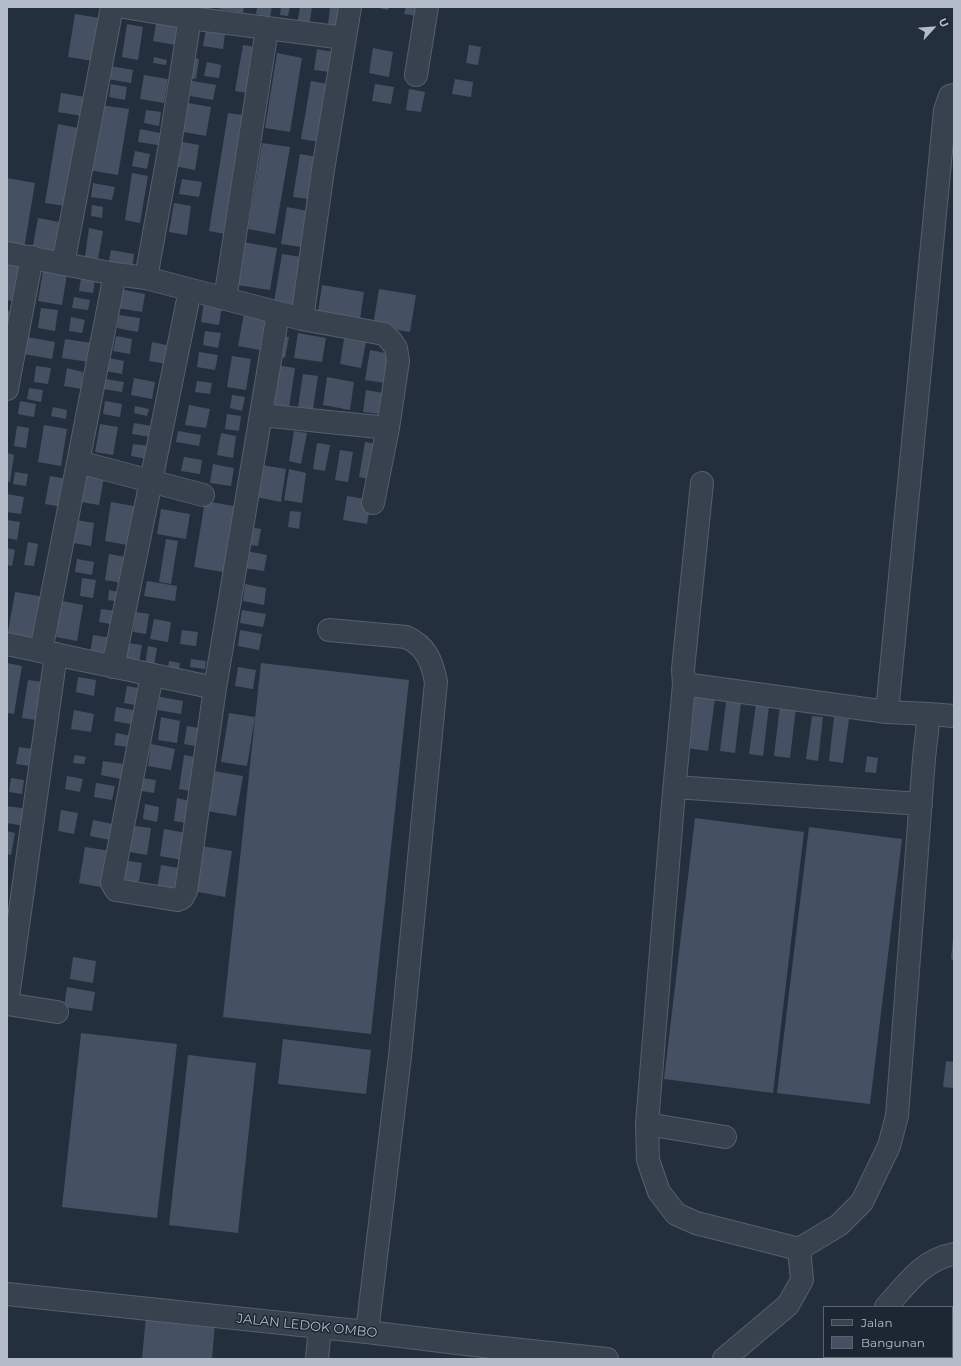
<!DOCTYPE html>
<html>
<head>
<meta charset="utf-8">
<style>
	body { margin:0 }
	#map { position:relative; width:961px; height:1366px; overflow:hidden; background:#242f3e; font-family:Montserrat,sans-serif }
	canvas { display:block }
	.frame { position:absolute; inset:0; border:8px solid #b4bcc9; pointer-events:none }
	.legend { position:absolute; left:823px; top:1306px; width:130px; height:52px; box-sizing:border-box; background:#1d2633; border:1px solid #59626f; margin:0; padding:5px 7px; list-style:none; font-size:12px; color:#b4bcc9 }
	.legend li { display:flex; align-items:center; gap:8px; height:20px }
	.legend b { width:20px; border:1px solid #59626f }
	.north { position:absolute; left:913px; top:8px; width:40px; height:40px; -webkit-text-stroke:3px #1d2633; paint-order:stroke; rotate:64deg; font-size:11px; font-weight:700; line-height:16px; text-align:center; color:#b4bcc9 }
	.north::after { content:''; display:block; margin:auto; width:14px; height:18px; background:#b4bcc9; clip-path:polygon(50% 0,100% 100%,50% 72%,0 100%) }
</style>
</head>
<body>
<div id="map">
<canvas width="961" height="1366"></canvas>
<div class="frame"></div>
<ul class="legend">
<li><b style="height:5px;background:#38414e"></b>Jalan</li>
<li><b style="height:11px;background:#455162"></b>Bangunan</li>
</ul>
<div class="north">U</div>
</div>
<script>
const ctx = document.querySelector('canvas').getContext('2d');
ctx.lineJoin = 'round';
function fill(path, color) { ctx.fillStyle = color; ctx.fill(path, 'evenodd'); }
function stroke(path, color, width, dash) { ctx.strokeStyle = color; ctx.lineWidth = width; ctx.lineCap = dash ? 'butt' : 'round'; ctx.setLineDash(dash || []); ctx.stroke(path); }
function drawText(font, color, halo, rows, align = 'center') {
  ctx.font = font + ' Montserrat,sans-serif'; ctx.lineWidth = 3; ctx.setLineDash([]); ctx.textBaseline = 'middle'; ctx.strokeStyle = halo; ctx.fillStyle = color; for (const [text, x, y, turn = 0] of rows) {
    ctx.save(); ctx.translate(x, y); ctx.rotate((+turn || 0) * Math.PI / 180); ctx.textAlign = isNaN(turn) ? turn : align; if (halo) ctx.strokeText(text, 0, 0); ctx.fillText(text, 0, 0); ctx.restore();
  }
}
const building = new Path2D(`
	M198,7H209L208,14L197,12Z
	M219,7H244L243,13L219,9Z
	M257,7H272L270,17L256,14Z
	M281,7H290L288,16L280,15Z
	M300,7H312L309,27L297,25Z
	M330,7L342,9L339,26L328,24Z
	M375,7H389L388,10Z
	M406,7H419L418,16L404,14Z
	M75,14L100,18L93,61L68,57Z
	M156,23L179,27L175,45L153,41Z
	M207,23L226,26L223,49L203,46Z
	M127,24L143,27L138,60L122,57Z
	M243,45L262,48L254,94L235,91Z
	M469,45L481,47L478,65L466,63Z
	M373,48L393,52L389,77L369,73Z
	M317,49L333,52L330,72L314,70Z
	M277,53L302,58L290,132L265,128Z
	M185,56L199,59L196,79L182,77Z
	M154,57L167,60L166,65L153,63Z
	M207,62L221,65L219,78L204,76Z
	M110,66L133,70L131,83L108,79Z
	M144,75L168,79L164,103L140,99Z
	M455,79L473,82L471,97L452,94Z
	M192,81L216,85L213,100L190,96Z
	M311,81L334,85L325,143L301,139Z
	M111,84L127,87L125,100L109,97Z
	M375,84L394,87L391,104L372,101Z
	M409,89L425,92L421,112L406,110Z
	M61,93L91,98L88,117L58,112Z
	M183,102L211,107L206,136L178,131Z
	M100,105L129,109L118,175L89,170Z
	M146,110L161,112L159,126L144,123Z
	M228,113L249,116L230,235L209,231Z
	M58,124L78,128L65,206L45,203Z
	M140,129L160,133L158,145L138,142Z
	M178,141L199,145L195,170L174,166Z
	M262,143L290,147L275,234L248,229Z
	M135,151L150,154L147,169L132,166Z
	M300,154L323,158L316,200L293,197Z
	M132,173L148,176L140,223L125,220Z
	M7,178L35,183L24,249L7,246Z
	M182,179L202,182L199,197L179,194Z
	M93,183L115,187L112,200L91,197Z
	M174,203L191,206L187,235L169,232Z
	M92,205L103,207L102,218L91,216Z
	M287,207L313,212L307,248L281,244Z
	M38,218L65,223L59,256L32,251Z
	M89,228L103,231L98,259L85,257Z
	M237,241L277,248L270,290L230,284Z
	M111,250L134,254L132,270L108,266Z
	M282,254L308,258L300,307L274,302Z
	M7,264L24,267L19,302L7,300Z
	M43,270L67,274L62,305L38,301Z
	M81,278L95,280L93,293L79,291Z
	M322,285L364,292L359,326L317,318Z
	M120,289L145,294L142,312L117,308Z
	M379,289L416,295L410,332L373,326Z
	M74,297L90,300L88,310L72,308Z
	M204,302L222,305L219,325L201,322Z
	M41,308L58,310L55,331L38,328Z
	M7,311L13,312L11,326L7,325Z
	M244,313L266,316L260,350L238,346Z
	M119,315L140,318L138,332L117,328Z
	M71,317L85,320L82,333L69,331Z
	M205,331L221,333L218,348L203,345Z
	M298,333L326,338L322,362L294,358Z
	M277,335L289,337L285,358L274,355Z
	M116,336L132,339L130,354L113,351Z
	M27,337L55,342L52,359L24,354Z
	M65,339L92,343L89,362L62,358Z
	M344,339L366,342L361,368L340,364Z
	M152,342L176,347L173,365L149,361Z
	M370,350L396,355L391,384L365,380Z
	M199,352L218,355L215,370L197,367Z
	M232,356L251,359L246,390L227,387Z
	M109,358L124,361L122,374L106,371Z
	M276,365L295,368L289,408L270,405Z
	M36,366L51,368L48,384L34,382Z
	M67,368L83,372L81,389L64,386Z
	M303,374L318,376L313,409L298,407Z
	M327,377L354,382L350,410L323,405Z
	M134,378L155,382L152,399L131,395Z
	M105,379L124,382L122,392L103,389Z
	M197,381L212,383L210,394L195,392Z
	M29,388L43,390L41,402L27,399Z
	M366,390L383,393L379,414L363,412Z
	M232,395L245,397L242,411L230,408Z
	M20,401L36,404L34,417L18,414Z
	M105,401L122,404L120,417L103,414Z
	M189,405L210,409L206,428L185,425Z
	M135,406L149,409L147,416L134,413Z
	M53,407L67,410L66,419L51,416Z
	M227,414L241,416L239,431L225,429Z
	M134,423L152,426L150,437L132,434Z
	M100,424L118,427L113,455L95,452Z
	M44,425L67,429L61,466L38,462Z
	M17,426L29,428L26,448L14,446Z
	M178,431L201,435L199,446L176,442Z
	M294,431L307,433L301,464L289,461Z
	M221,433L236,436L233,458L217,455Z
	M365,442L377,444L372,480L359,477Z
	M317,443L330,445L325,471L313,469Z
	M133,444L149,446L147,459L131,456Z
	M340,450L353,452L348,482L335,480Z
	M7,453L14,455L10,482L7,481Z
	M184,457L202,460L200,474L181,471Z
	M213,464L234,468L231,486L210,483Z
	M256,464L286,469L281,502L251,496Z
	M289,469L306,473L302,503L284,500Z
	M15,472L28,474L26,486L13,484Z
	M80,473L104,477L99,505L75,501Z
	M50,476L67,479L62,507L45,504Z
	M7,494L24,497L21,514L7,512Z
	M347,496L371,500L367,524L343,520Z
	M205,501L239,507L229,573L194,567Z
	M111,502L140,507L133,546L105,541Z
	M161,509L190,514L186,539L157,534Z
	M290,511L301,512L299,529L288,527Z
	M7,520L20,522L17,540L7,538Z
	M76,520L94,523L91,546L73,543Z
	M245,526L261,529L258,546L242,544Z
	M166,539L178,541L171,584L159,582Z
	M28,542L38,544L34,566L24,565Z
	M7,548L15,550L12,566L7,565Z
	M246,551L267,555L264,571L243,568Z
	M109,554L131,558L127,584L105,580Z
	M77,559L94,562L92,575L75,572Z
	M82,578L96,580L93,598L80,596Z
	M147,581L177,586L175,601L144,596Z
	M245,584L266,588L264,605L243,601Z
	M109,590L123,593L122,602L108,600Z
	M15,592L45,597L38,643L7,638Z
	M62,601L83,605L77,641L56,637Z
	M101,609L117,611L115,625L99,622Z
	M242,610L266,614L263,627L240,623Z
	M136,612L149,614L146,634L133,632Z
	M154,619L171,622L168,642L150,639Z
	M182,630L198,632L196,646L180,644Z
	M240,630L262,634L259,650L238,646Z
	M93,635L112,638L109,657L90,654Z
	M128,643L142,645L139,663L125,661Z
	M148,646L157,648L154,667L145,665Z
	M191,659L206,661L205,669L190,667Z
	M169,661L180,663L178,677L167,675Z
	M7,663L22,666L14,714L7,713Z
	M261,663L409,680L371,1034L223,1017Z
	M238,667L256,670L253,689L235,686Z
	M78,677L96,680L94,696L76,692Z
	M28,680L43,682L36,720L22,718Z
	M127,686L144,689L141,706L124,703Z
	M693,695L715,698L708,751L686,748Z
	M160,697L183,701L181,714L158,710Z
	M726,702L741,703L735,753L720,751Z
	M756,704L769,706L763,756L749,754Z
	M780,705L796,707L790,758L774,756Z
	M116,707L138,711L135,725L114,721Z
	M74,710L94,714L91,732L71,729Z
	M229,713L255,717L247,766L221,762Z
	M812,716L823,717L818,761L806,759Z
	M161,717L180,721L177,743L158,740Z
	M834,717L849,719L843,763L829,761Z
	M187,726L204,729L201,747L184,744Z
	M116,733L137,737L135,748L114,745Z
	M151,744L175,749L171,770L148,766Z
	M19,747L33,749L30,766L16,764Z
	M75,755L86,757L84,764L73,763Z
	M184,755L201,758L196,792L179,789Z
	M867,756L878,758L876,773L865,772Z
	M103,761L123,764L121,779L101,775Z
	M213,771L243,776L236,816L207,811Z
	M67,776L83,779L80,792L65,789Z
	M137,777L156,780L154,793L135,790Z
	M11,778L24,780L22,794L9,792Z
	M96,783L115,786L112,800L94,797Z
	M177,798L190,801L186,823L174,821Z
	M145,804L159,807L157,822L143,819Z
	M7,806L28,809L25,826L7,823Z
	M61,810L78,813L74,834L58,831Z
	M695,818L804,832L773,1093L664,1079Z
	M93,820L113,824L110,840L90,836Z
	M128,825L151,828L147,855L124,851Z
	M809,827L902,839L870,1104L777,1093Z
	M164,829L186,833L182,860L160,856Z
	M7,831L15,833L11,855L7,854Z
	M201,846L232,851L225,897L193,891Z
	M85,847L111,851L105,888L79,883Z
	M123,860L142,863L138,887L119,884Z
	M161,865L179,868L175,892L157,889Z
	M953,939H954V960L951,959Z
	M73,957L96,961L93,983L70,979Z
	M67,987L95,992L92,1011L64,1007Z
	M81,1033L177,1044L157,1218L62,1207Z
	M283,1039L371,1050L366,1094L278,1084Z
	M188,1055L256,1063L238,1233L169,1225Z
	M946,1061L954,1062V1088L943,1087Z
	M146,1316L215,1322L212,1359H142Z`);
const minor = new Path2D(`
	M124,7L190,18L344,38
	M416,75L427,7
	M7,253L115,274L146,278L302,319L384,334L391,341L396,348L398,361L388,428L373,503
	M63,264L112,7
	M146,278L170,145L190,18
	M225,299L267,29
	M302,319L323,170L350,7
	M7,389L32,257
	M261,415L388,428
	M79,462L203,495
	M702,483L683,669L684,684L887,712L945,110L950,96L954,95
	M329,630L406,637C426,646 432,661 436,682L400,1056L367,1332
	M7,644L215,688
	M41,651L115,274
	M113,667L190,290
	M152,675L112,883L116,890L177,900L182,898L186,891L215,688L278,313
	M684,684L673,803L647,1124L648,1160L659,1192L676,1214L696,1223L799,1249
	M887,712L929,714
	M675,787L921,804
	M7,1004L56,654
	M7,1004L57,1012
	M647,1124L725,1137
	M7,1294L367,1332L474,1345L607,1359
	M886,1307C907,1284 922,1260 954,1254
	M317,1359L320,1327
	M724,1359L788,1305L802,1280L799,1249L839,1225L862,1202L889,1146L897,1116L924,758L929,714L954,716
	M837,1359L839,1357`);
const streetNames = [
	["JALAN LEDOK OMBO",307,1326,6]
];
fill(building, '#455162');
stroke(minor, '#565f6c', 24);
stroke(minor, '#38414e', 22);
drawText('13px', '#b4bcc9', '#1d2633', streetNames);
</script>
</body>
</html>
